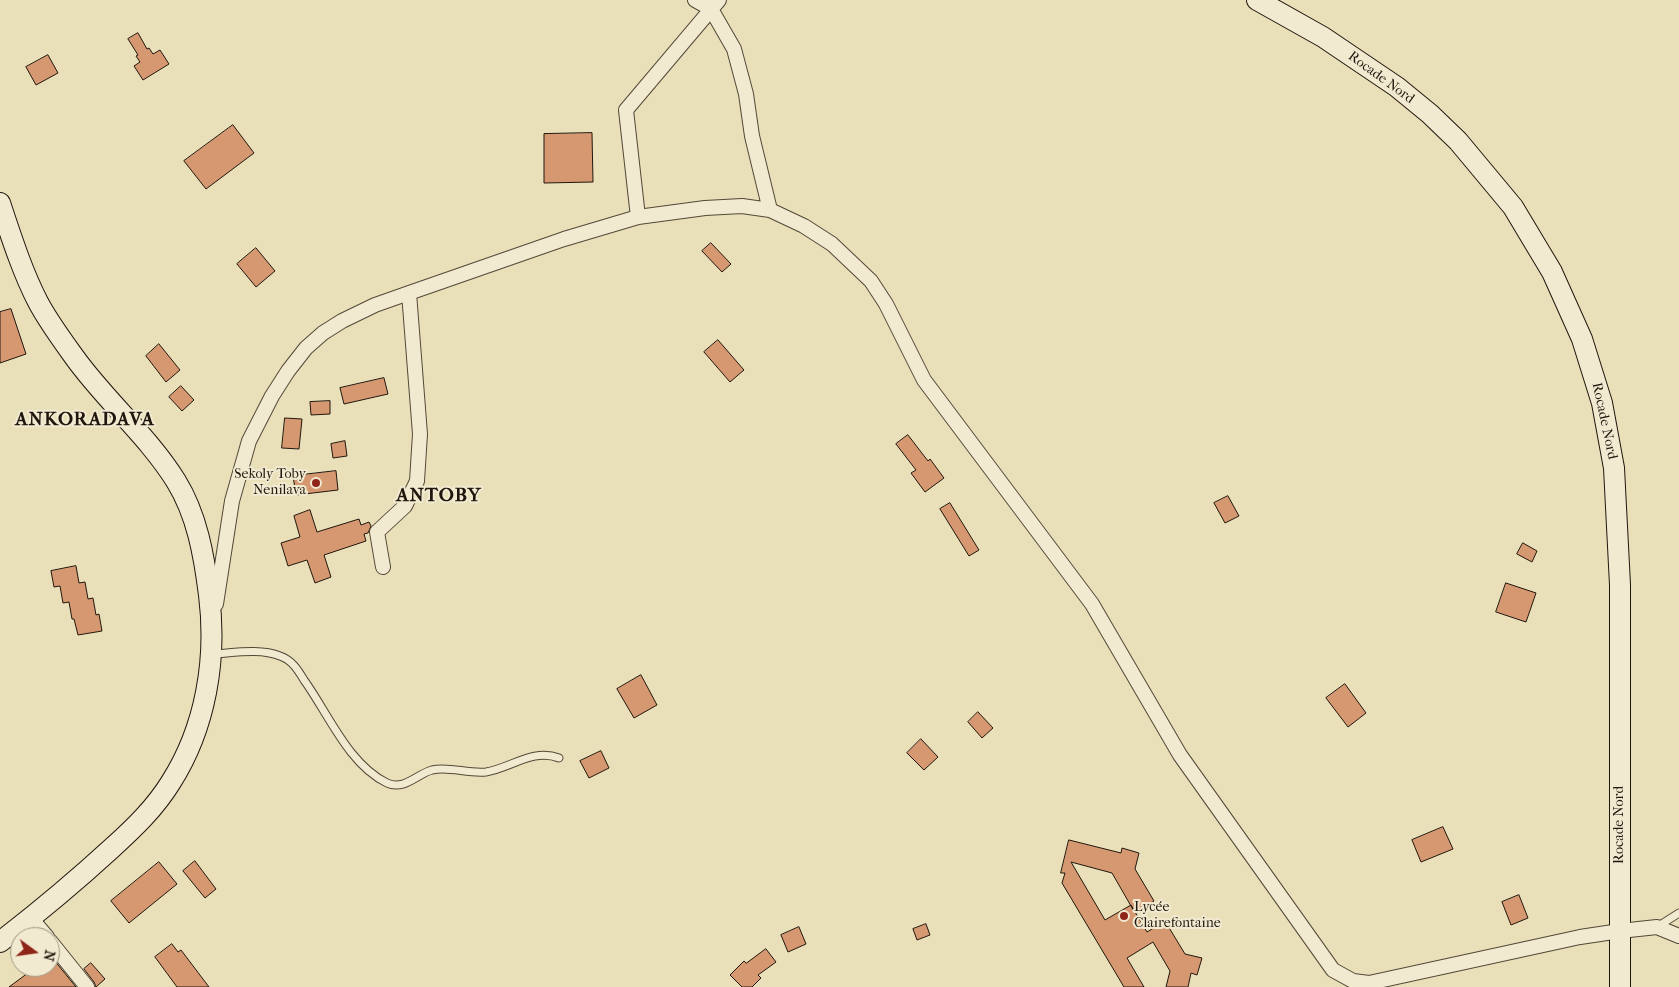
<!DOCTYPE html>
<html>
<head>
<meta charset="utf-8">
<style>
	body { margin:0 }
	#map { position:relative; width:1679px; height:987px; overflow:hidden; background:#e9dfb8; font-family:"IM FELL French Canon",serif }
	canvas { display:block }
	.north { position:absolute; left:10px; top:927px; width:50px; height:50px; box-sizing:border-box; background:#f1ead1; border:1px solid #9e9583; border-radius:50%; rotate:104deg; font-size:14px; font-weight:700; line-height:20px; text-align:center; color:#21160d }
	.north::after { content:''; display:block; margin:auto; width:18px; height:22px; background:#8f2418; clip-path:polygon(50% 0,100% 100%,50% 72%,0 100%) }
</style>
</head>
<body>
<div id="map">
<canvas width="1679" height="987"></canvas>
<div class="north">N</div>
</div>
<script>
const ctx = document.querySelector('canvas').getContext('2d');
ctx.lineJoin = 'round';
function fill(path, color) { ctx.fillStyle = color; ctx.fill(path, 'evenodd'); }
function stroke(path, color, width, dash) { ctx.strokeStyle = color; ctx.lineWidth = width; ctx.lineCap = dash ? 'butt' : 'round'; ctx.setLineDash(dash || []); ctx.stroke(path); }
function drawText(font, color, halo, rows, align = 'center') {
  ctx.font = font + ' "IM FELL French Canon",serif'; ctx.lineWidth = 4; ctx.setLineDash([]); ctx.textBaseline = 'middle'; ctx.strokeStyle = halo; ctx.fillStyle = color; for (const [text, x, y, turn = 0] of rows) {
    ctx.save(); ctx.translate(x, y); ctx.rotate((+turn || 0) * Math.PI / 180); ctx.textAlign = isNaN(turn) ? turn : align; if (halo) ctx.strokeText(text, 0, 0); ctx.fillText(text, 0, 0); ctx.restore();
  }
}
const building = new Path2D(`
	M138,33L147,49L149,48L153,54L160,50L169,64L143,80L134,66L140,62L136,56L138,55L128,39Z
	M48,55L58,73L36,85L26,67Z
	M233,125L254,153L206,189L184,161Z
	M592,133L593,182L544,183V134Z
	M711,243L731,264L722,272L702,251Z
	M256,248L275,271L256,287L237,264Z
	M11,309L26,354L0,363V312Z
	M718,340L744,370L730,382L704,352Z
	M159,344L180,370L166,382L146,356Z
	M384,378L388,394L344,404L340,388Z
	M181,386L194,400L182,411L169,397Z
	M330,401V414L311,415L310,402Z
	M285,418L302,419L299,449L282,448Z
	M908,435L928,461L930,459L944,478L925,492L911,473L916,470L896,444Z
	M345,441L347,456L333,458L331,444Z
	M336,471L338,490L296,495L293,476Z
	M1228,496L1239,516L1225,523L1214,503Z
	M950,503L979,550L969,556L940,509Z
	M310,510L317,532L359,519L361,525L369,522L371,526L368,533L364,534L366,541L324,555L331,577L315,583L307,560L288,566L281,543L300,537L294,516Z
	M1523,543L1537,551L1532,562L1517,554Z
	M76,566L79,583L85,582L88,599L93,598L96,615L99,614L102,631L78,635L74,619H72L69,602L63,603L60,586L54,587L51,571Z
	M1506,583L1536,593L1526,622L1496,612Z
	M641,675L657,705L634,718L617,689Z
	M1345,684L1366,713L1348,727L1326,698Z
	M978,712L993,728L982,738L968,722Z
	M921,739L938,757L924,770L907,753Z
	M601,751L609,768L589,778L580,761Z
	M1443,827L1453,849L1421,862L1412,840Z
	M1069,840L1121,853L1122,848L1139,853L1135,869L1154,901L1135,913L1112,873L1071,862L1105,920L1131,905L1147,932L1165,921L1185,954L1202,958L1197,975L1191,973L1188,987H1166L1170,971L1153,942L1127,958L1144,987H1124L1062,883L1065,873H1061Z
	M195,861L216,889L205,898L183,871Z
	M159,862L177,884L129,923L111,901Z
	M1519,895L1528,918L1511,925L1502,902Z
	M926,924L930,935L917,940L913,929Z
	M799,927L806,944L788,952L781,935Z
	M172,944L178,952L181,950L209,987H177L155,957Z
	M766,949L776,962L758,975L761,978L752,987H742L730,975L744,961L746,963Z
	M50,955L76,987H9L36,967H50Z
	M91,963L105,979L96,987L94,982L84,969Z`);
const service = new Path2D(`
	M212,654C233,653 260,648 280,656C292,660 298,670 304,680C328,713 348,764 387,783C404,791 417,774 432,770C449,766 468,774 486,772C511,768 533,748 559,758
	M1657,927L1679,913`);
const minor = new Path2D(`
	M695,0L711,9L734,49L746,94L752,136L770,210
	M638,217L626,110L719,0
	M383,567L377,532L405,506L417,481L420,434L409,293
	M216,604L232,501L249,441L272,396L288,371L306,348L323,333L342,321L375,305L409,293L564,239L638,217L705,208L742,206L770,210L804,226L832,244L871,281L886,304L924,380L1092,604L1180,755L1333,970L1353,981L1369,983L1580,937L1620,931L1657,927L1679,936
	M31,918L47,937
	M50,941L87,987`);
const secondary = new Path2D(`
	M1257,0L1323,37L1397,87L1430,114L1458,141L1513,207L1552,272L1582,339L1602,403L1614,468L1620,585V987
	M0,203C11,236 22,271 38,302C48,321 62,340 75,358C106,401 148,436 176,481C197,515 204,555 209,595C217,659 206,727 171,782C155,808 134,828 112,848C76,881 39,912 0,942`);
const markers = [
	[316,483,5,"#8f2418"],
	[1124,916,5,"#8f2418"]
];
const streetNames = [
	["Rocade Nord",1381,78,36],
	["Rocade Nord",1604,421,78],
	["Rocade Nord",1620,825,-90]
];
const poiNames = [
	["Sekoly Toby",306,475],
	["Nenilava",306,491],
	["Lycée",1134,908,"left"],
	["Clairefontaine",1134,924,"left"]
];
const districtNames = [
	["ANKORADAVA",85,420],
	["ANTOBY",439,496]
];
fill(building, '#d59870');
stroke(building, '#21160d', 1);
stroke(service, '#534838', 9);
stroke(minor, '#534838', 16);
stroke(secondary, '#21160d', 22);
stroke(service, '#f1ead1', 7);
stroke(minor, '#f1ead1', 14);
stroke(secondary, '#f1ead1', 20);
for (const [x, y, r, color] of markers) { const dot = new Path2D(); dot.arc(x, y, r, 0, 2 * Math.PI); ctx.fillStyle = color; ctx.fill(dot); stroke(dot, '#f1ead1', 2); }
drawText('14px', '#21160d', '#f1ead1', streetNames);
drawText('14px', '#21160d', '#f1ead1', poiNames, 'right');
ctx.letterSpacing = '1px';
drawText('bold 19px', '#21160d', '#f1ead1', districtNames);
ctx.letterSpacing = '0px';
</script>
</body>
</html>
